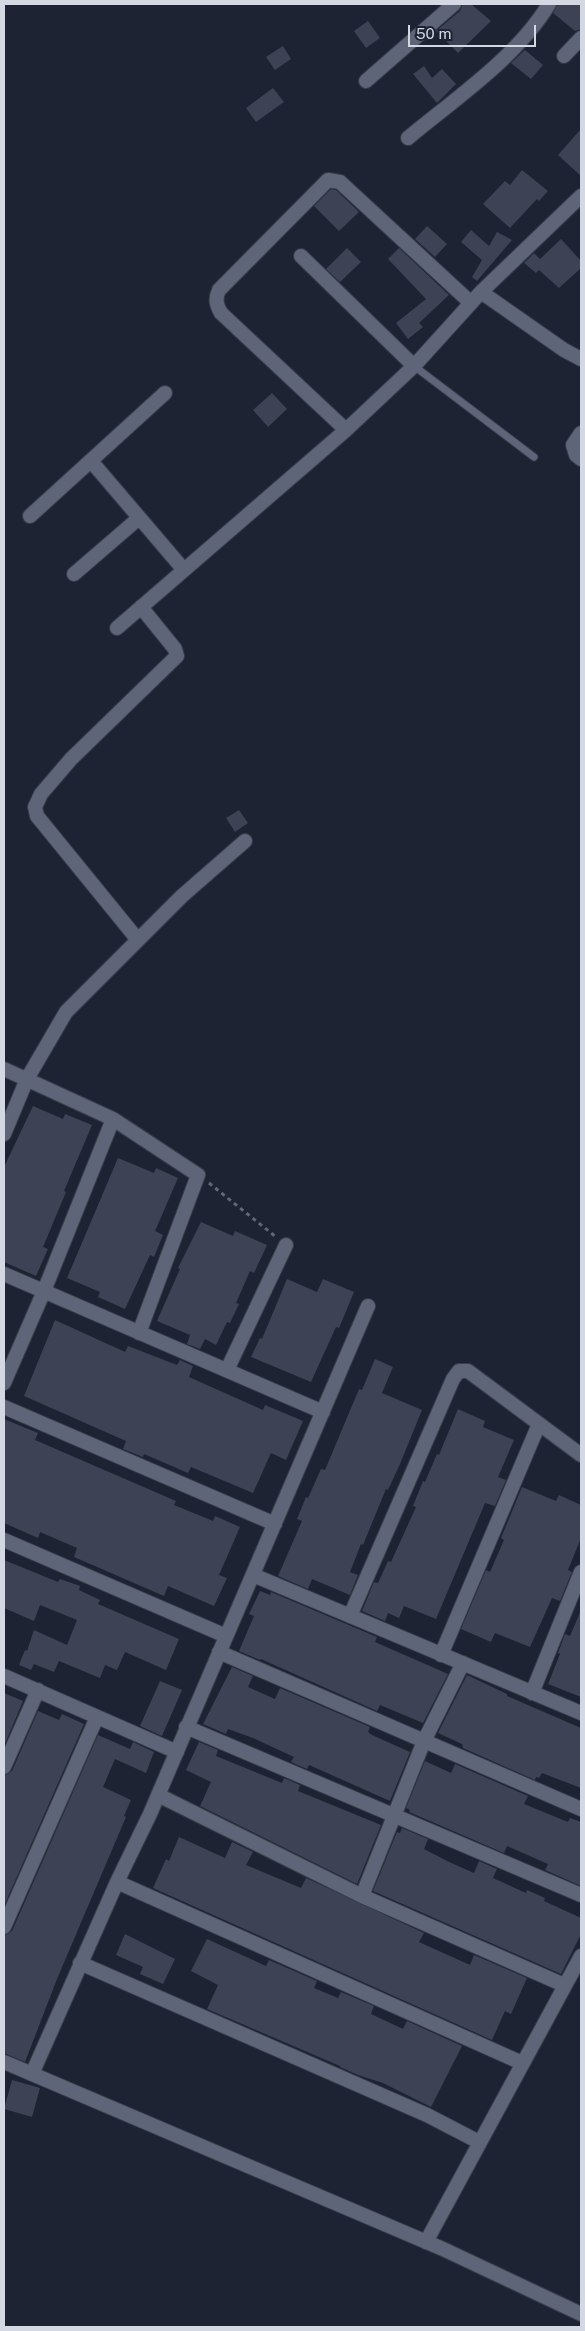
<!DOCTYPE html>
<html>
<head>
<meta charset="utf-8">
<style>
	body { margin:0 }
	#map { position:relative; width:585px; height:2331px; overflow:hidden; background:#1d2333; font-family:"Public Sans",sans-serif }
	canvas { display:block }
	.frame { position:absolute; inset:0; border:5px solid #d4d8e3; pointer-events:none }
	.scale { position:absolute; left:408px; top:25px; width:128px; height:22px; box-sizing:border-box; border:2px solid #d4d8e3; border-top:0; padding-left:6px; font-size:15px; line-height:18px; white-space:nowrap; color:#d4d8e3; -webkit-text-stroke:4px #1d2333; paint-order:stroke }
</style>
</head>
<body>
<div id="map">
<canvas width="585" height="2331"></canvas>
<div class="frame"></div>
<div class="scale">50 m</div>
</div>
<script>
const ctx = document.querySelector('canvas').getContext('2d');
ctx.lineJoin = 'round';
function fill(path, color) { ctx.fillStyle = color; ctx.fill(path, 'evenodd'); }
function stroke(path, color, width, dash) { ctx.strokeStyle = color; ctx.lineWidth = width; ctx.lineCap = dash ? 'butt' : 'round'; ctx.setLineDash(dash || []); ctx.stroke(path); }
const building = new Path2D(`
	M463,4H471L491,21L458,53L436,31L460,11Z
	M558,4H581V29L575,31L553,13Z
	M368,21L380,38L366,48L354,31Z
	M283,46L291,59L275,70L266,57Z
	M525,50L543,65L531,79L511,63Z
	M424,66L432,78L442,69L456,84L437,103L413,74Z
	M273,88L284,102L256,122L246,108Z
	M581,129V176L558,155Z
	M522,170L548,191L539,201L537,199L510,228L483,204L505,181L510,185Z
	M331,189L336,190L359,212L339,231L314,206Z
	M427,226L447,244L435,257L415,239Z
	M471,230L489,246L497,232L512,240L477,281L472,277L482,260L461,242Z
	M561,239L581,261V268L559,288L539,270L536,273L524,263L534,253L540,259Z
	M347,248L361,262L340,282L326,269Z
	M399,248L449,295L419,323L423,327L408,339L396,323L426,299L388,259Z
	M272,393L287,409L268,427L253,410Z
	M239,810L248,823L235,832L226,818Z
	M33,1106L63,1119L65,1114L92,1125L64,1191L66,1192L43,1247L48,1249L36,1276L4,1262V1167Z
	M118,1158L154,1173L156,1168L178,1178L155,1231L163,1235L154,1257L150,1255L125,1309L98,1297L100,1292L67,1278Z
	M201,1222L233,1236L235,1231L267,1245L254,1273L250,1271L236,1303L239,1304L230,1323L227,1322L216,1345L205,1339L200,1349L187,1344L190,1335L157,1321L180,1269L178,1268Z
	M287,1279L317,1292L323,1279L354,1292L339,1328L336,1327L311,1382L251,1357L260,1338L262,1339Z
	M55,1320L125,1352L128,1346L177,1365L180,1360L193,1366L189,1377L263,1410L265,1405L303,1421L286,1460L271,1453L253,1493L191,1467L188,1473L144,1454L143,1457L123,1449L126,1441L24,1396Z
	M375,1359L393,1367L382,1393L422,1410L400,1464L388,1490L386,1489L363,1545L361,1544L350,1572L358,1575L350,1595L312,1579L308,1589L278,1576L302,1521L297,1519L306,1497L308,1498L321,1469L325,1470L359,1389L362,1390Z
	M458,1409L485,1421L483,1427L514,1440L498,1477L506,1480L495,1506L485,1503L436,1619L404,1606L399,1618L388,1613L385,1621L362,1611L374,1582L378,1583L388,1561L391,1562L416,1507L413,1506L423,1481L425,1482L437,1454L439,1455Z
	M4,1419L38,1433L35,1440L176,1501L174,1505L213,1521L215,1516L240,1527L219,1575L227,1578L214,1606L168,1586L164,1596L74,1557L77,1548L40,1532L38,1538L4,1523Z
	M522,1487L556,1501L559,1495L581,1505V1538L568,1570L572,1572L560,1601L552,1598L530,1647L495,1633L491,1642L461,1629L486,1570L490,1572L504,1540L501,1538Z
	M4,1560L58,1582L60,1579L80,1586L79,1590L100,1600L98,1604L179,1639L166,1670L125,1652L117,1670L105,1665L100,1678L59,1661L54,1672L34,1664L31,1670L19,1665L25,1650L27,1651L34,1630L67,1645L77,1620L40,1605L34,1621L4,1608Z
	M260,1591L270,1595L271,1592L377,1637L375,1642L448,1674L423,1723L380,1705L377,1711L261,1659L260,1660L239,1651L254,1616L249,1614Z
	M581,1610V1697L548,1684L560,1654L558,1653L565,1634L570,1636Z
	M232,1667L253,1676L248,1687L275,1699L280,1688L370,1727L368,1732L372,1735L410,1752L390,1801L309,1765L307,1769L291,1762L294,1757L253,1738L228,1729L226,1734L203,1724Z
	M467,1675L507,1694V1696L581,1728V1788L542,1773L539,1778L536,1777L535,1780L463,1748L462,1744L438,1733Z
	M160,1681L182,1690L162,1736L140,1726Z
	M4,1693L23,1701L4,1746Z
	M38,1711L59,1720L62,1714L84,1724L4,1906V1776L12,1771Z
	M98,1735L130,1749L133,1742L154,1752L146,1773L115,1759L103,1787L131,1800L124,1816L126,1817L57,1979L25,2062L4,2053V1936L12,1931Z
	M199,1742L218,1750L216,1756L282,1783L284,1778L300,1785L298,1791L381,1825L357,1884L200,1806L211,1782L186,1770Z
	M425,1761L451,1773L455,1764L528,1796L524,1804L568,1822L570,1818L581,1822V1886L545,1870L548,1864L507,1846L504,1853L409,1812L410,1810L406,1808Z
	M402,1828L428,1839L424,1849L449,1862L474,1873L479,1861L497,1869L493,1878L526,1893L527,1890L545,1898L544,1901L581,1918V1934L561,1974L373,1891L397,1832L400,1833Z
	M179,1837L225,1858L232,1842L253,1852L246,1865L301,1888L306,1878L424,1933L419,1942L439,1951L470,1965L474,1955L527,1978L511,2014L505,2011L492,2040L153,1888L166,1859L169,1861Z
	M125,1934L175,1959L163,1984L140,1974L143,1967L116,1955Z
	M207,1939L266,1966L269,1960L317,1981L314,1988L338,1998L341,1992L374,2006L371,2014L403,2029L407,2021L462,2046L431,2107L383,2083L358,2075L340,2067V2066L207,2009L218,1985L191,1971Z
	M12,2080L40,2088L32,2117L4,2109Z`);
const path = new Path2D(`
	M209,1183L276,1237`);
const lane = new Path2D(`
	M414,366L534,457`);
const street = new Path2D(`
	M564,56L581,38
	M366,81L454,4
	M408,138C456,98 517,57 549,4
	M301,256L414,366
	M481,292L564,350L581,359
	M346,430L221,313C216,304 215,299 219,290L328,180L340,182L471,303
	M581,433L573,445L576,455L581,459
	M91,461L184,570
	M30,516L165,393
	M74,574L139,518
	M117,628L346,430L414,366L481,292L581,196
	M138,940L37,816L35,807L41,794L71,759L177,656L175,649L141,607
	M4,1069L113,1119L198,1175L139,1333
	M4,1134L27,1079L66,1012L182,896L245,841
	M4,1274L323,1412
	M227,1370L286,1245
	M4,1383L44,1291L113,1119
	M4,1407L275,1524
	M4,1540L226,1636
	M253,1575L581,1713
	M350,1616L453,1379L459,1371H468L581,1455
	M219,1652L581,1809
	M441,1655L539,1424
	M4,1676L177,1752
	M532,1693L581,1572
	M186,1727L581,1895
	M4,1767L38,1690
	M158,1795L362,1896L564,1985
	M117,1882L522,2063
	M362,1896L424,1741L463,1663
	M4,1927L97,1717
	M80,1963L427,2115L479,2142
	M4,2062L443,2249L581,2314
	M32,2074L117,1882L150,1814L368,1306
	M426,2242L581,1956`);
fill(building, '#3d4354');
stroke(lane, '#383d4a', 9);
stroke(street, '#383d4a', 16);
stroke(path, '#616775', 3, [4, 4]);
stroke(lane, '#5e6578', 7);
stroke(street, '#5e6578', 14);
</script>
</body>
</html>
